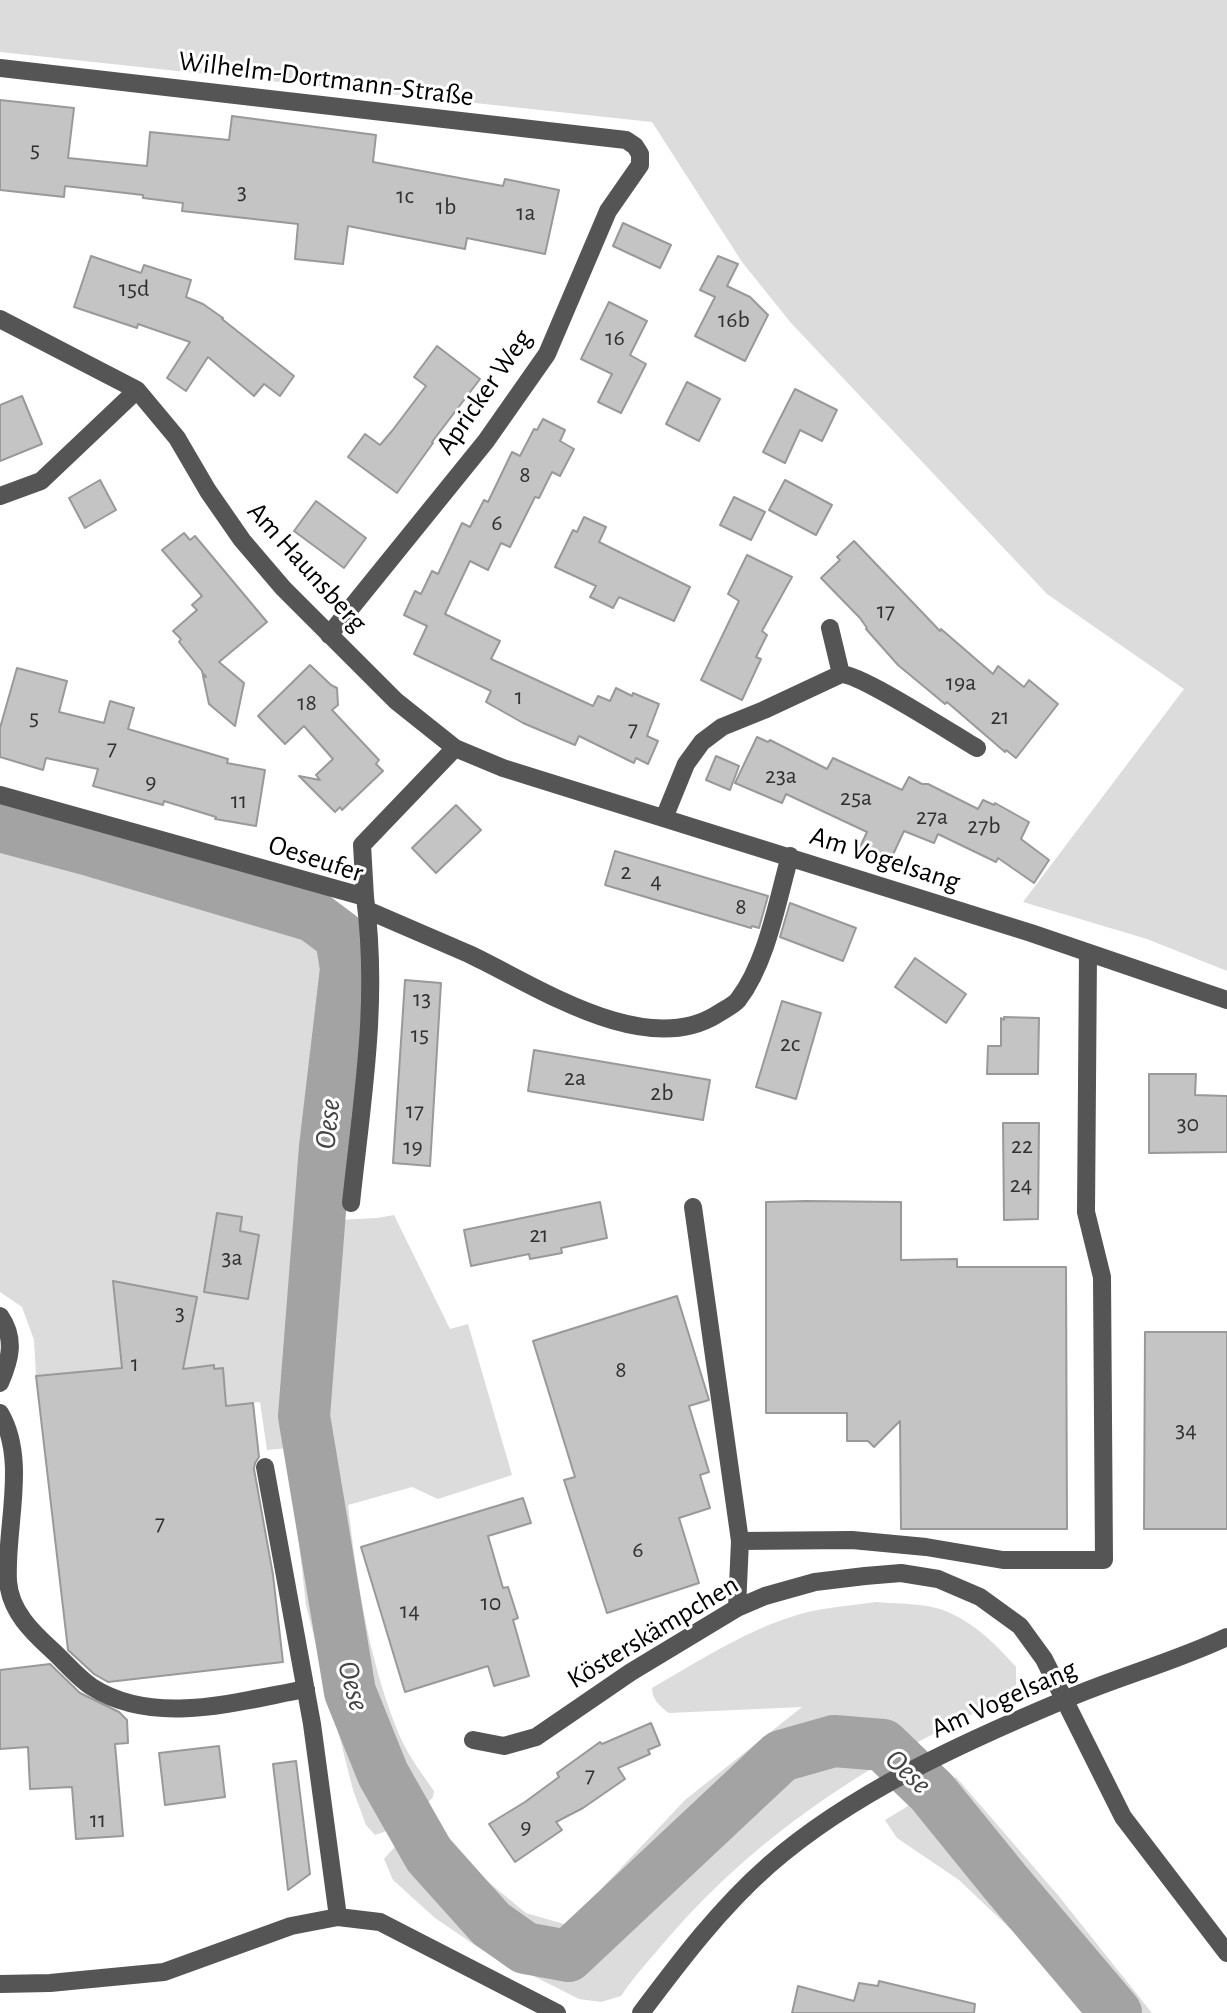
<!DOCTYPE html>
<html>
<head>
<meta charset="utf-8">
<style>
	body { margin:0 }
	canvas { display:block; background:#fff }
</style>
</head>
<body>
<canvas width="1227" height="2013"></canvas>
<script>
const ctx = document.querySelector('canvas').getContext('2d');
ctx.lineJoin = 'round';
function fill(path, color) { ctx.fillStyle = color; ctx.fill(path, 'evenodd'); }
function stroke(path, color, width, dash) { ctx.strokeStyle = color; ctx.lineWidth = width; ctx.lineCap = dash ? 'butt' : 'round'; ctx.setLineDash(dash || []); ctx.stroke(path); }
function drawText(font, color, halo, rows, align = 'center') {
  ctx.font = font + ' "Alegreya Sans",sans-serif'; ctx.lineWidth = 6; ctx.setLineDash([]); ctx.textBaseline = 'middle'; ctx.strokeStyle = halo; ctx.fillStyle = color; for (const [text, x, y, turn = 0] of rows) {
    ctx.save(); ctx.translate(x, y); ctx.rotate((+turn || 0) * Math.PI / 180); ctx.textAlign = isNaN(turn) ? turn : align; if (halo) ctx.strokeText(text, 0, 0); ctx.fillText(text, 0, 0); ctx.restore();
  }
}
const green = new Path2D(`
	M0,0H1227V971L1147,939L1023,902L1184,689L1047,594L791,323L742,262L652,122L0,52Z
	M0,852L130,884L311,936L320,939L324,946L330,1031L305,1192L293,1333L294,1437L312,1580L323,1641L338,1706L356,1755L395,1828L375,1835L366,1825L353,1790L306,1605L288,1448L267,1450L260,1402L129,1417L122,1368L36,1376L34,1340L22,1307L0,1292Z
	M394,1215L450,1329L468,1324L512,1475L438,1499L412,1487L348,1505C357,1584 370,1668 402,1741C410,1758 423,1775 434,1791L433,1797L426,1805L421,1806L387,1749L359,1661L328,1473L324,1433V1385L327,1319L338,1220L377,1218Z
	M877,1602C898,1604 923,1603 943,1610C972,1621 996,1644 1016,1667V1694C883,1753 764,1827 668,1938C652,1957 635,1975 621,1996L601,2002L579,1999L482,1950L435,1918L393,1880L384,1859L399,1842L435,1821L487,1881L526,1913L564,1924L572,1920L685,1800L802,1707L669,1713C660,1707 652,1699 652,1688C701,1660 752,1626 808,1612C830,1607 854,1605 877,1602Z
	M956,1777L1057,1894L1152,2013H1091L1061,1977L959,1880L897,1838L885,1820Z`);
const river = new Path2D(`
	M0,826L93,851L313,916L341,937L346,969L325,1147L304,1416L350,1692L383,1774L429,1855L491,1924L525,1948L568,1956L781,1756L834,1741L883,1745L932,1792L1005,1882L1116,2013`);
const building = new Path2D(`
	M0,100L74,108L68,158L147,166L150,132L229,140L232,116L376,135L373,162L503,186L505,179L559,190L545,254L467,238L465,249L348,226L343,264L295,259L298,224L182,211L183,203L143,198V195L65,186L64,197L0,190Z
	M623,223L671,245L660,268L613,246Z
	M91,256L141,273L144,265L191,280L186,297L203,304L223,318L222,319L294,376L280,396L264,384L254,396L208,357L186,391L167,378L190,342L138,324L137,328L74,307Z
	M718,256L738,264L727,286L750,297L768,315L745,361L695,336L715,297L700,290Z
	M609,302L647,321L630,355L646,364L621,413L598,402L612,374L581,359Z
	M437,346L480,379L432,442L433,443L397,493L348,457L365,434L380,445L392,431L426,386L414,377Z
	M687,382L720,399L699,441L666,424Z
	M795,389L837,410L822,441L800,430L785,463L763,452Z
	M22,396L42,444L0,461V405Z
	M543,419L565,430L560,441L574,449L560,476L552,472L539,498L535,497L510,547L501,543L488,570L470,561L445,614L500,641L491,659L593,706L598,696L610,701L616,688L632,696L633,693L659,704L647,736L658,741L648,764L636,758L634,763L579,736L575,745L523,723L486,702L491,691L414,654L427,626L404,615L415,591L421,594L432,571L438,574L462,523L470,527L484,500L488,502L512,452L520,456L534,429L537,430Z
	M100,480L116,510L85,528L69,498Z
	M785,480L832,505L816,535L769,510Z
	M734,497L765,512L751,540L720,525Z
	M316,501L366,538L344,568L294,531Z
	M584,517L606,527L599,542L690,587L674,621L619,597L613,608L590,597L596,586L555,567L573,530L577,532Z
	M184,533L190,540L195,536L267,622L219,662L244,683L235,726L209,704L203,676L206,677L204,674L203,675L202,671L179,642L181,639L173,631L197,610L192,605L202,596L162,550Z
	M854,541L940,631L941,629L993,674L998,666L1024,687L1029,680L1058,704L1016,758L1006,750L1005,752L947,702L945,704L898,665L866,629L867,628L860,618L821,578L840,560L837,557Z
	M747,555L792,577L762,631L767,635L756,657L761,659L742,700L701,680L739,601L728,594Z
	M310,665L331,685L337,688L338,705L332,710L379,760L376,764L383,771L342,810L340,807L335,812L299,776L320,780L316,775L333,759L304,726L285,744L258,716Z
	M17,668L67,681L59,712L104,723L110,701L134,708L128,729L228,759L227,763L265,770L256,826L215,819L216,817L164,801L163,805L93,786L98,769L46,758L43,770L0,757V728Z
	M757,737L768,742L770,740L827,769L833,758L902,790L909,777L922,784H928L978,809L983,800L994,805L995,803L1029,822L1021,839L1049,860L1034,883L998,858L996,862L938,834L934,843L904,831L890,861L858,851L867,832L786,794L782,803L735,783Z
	M716,756L739,766L730,790L706,780Z
	M456,805L481,830L436,873L412,848Z
	M615,851L768,896L759,928L752,926L751,928L605,885Z
	M790,903L856,928L843,961L780,937Z
	M915,958L966,994L946,1023L895,987Z
	M405,980L441,983L430,1166L393,1163Z
	M782,1001L821,1013L796,1099L756,1087Z
	M1004,1017L1039,1018L1038,1074H987L988,1046H1001V1018L1004,1020Z
	M534,1050L710,1080L703,1120L528,1091Z
	M1149,1074H1196L1195,1095L1227,1096V1152L1149,1153Z
	M1003,1123H1039L1038,1219L1004,1220Z
	M806,1201L901,1202V1260L957,1259V1267H1066L1067,1529H901L900,1421L874,1447L868,1441H847V1413H766V1202Z
	M600,1202L607,1238L561,1248L562,1253L530,1259L529,1254L471,1266L464,1230Z
	M217,1213L242,1217L240,1231L259,1235L248,1299L204,1292Z
	M113,1281L197,1297L183,1369L214,1365V1369L223,1368L226,1406L253,1403L259,1457L255,1463L254,1469L273,1575L283,1662L108,1682L94,1674L68,1650L36,1376L122,1368Z
	M677,1296L709,1400L689,1406L709,1472L700,1475L710,1508L679,1518L699,1583L607,1613L564,1480L575,1477L533,1341Z
	M1145,1332H1227V1529H1144Z
	M523,1498L531,1523L488,1536L503,1588L508,1587L518,1618L513,1620L529,1676L494,1686L488,1666L405,1692L361,1547Z
	M50,1664L80,1693L119,1712L127,1720L128,1743L115,1744L123,1836L76,1839L72,1787L30,1789L28,1747L0,1749V1670Z
	M651,1723L660,1745L648,1750L650,1754L618,1768L625,1779L583,1808L556,1822L562,1830L515,1862L489,1824L525,1802L559,1777L557,1773L600,1742L602,1744Z
	M219,1746L225,1797L165,1805L159,1753Z
	M296,1761L310,1874L288,1890L273,1764Z
	M879,1981L975,2004L974,2013H792L798,1986L854,2001L859,1983L878,1986Z`);
const minor = new Path2D(`
	M0,68L626,140L635,146L640,154V165L608,211L547,354L486,441L329,635
	M0,319L137,390
	M0,496L41,481L137,390L177,438L208,491L242,540L283,588L396,701L455,748L503,768L1031,933L1227,1000
	M830,628L841,674
	M0,795L365,897C379,1003 362,1099 351,1203
	M664,818L686,764L702,742L722,727L764,710L841,674C861,674 953,734 977,748
	M365,897L362,845L455,748
	M367,910C401,925 435,939 469,954C535,985 643,1059 716,1015C723,1010 733,1006 738,1000C767,962 777,902 790,856
	M693,1207L740,1541L737,1608
	M0,1316C16,1339 10,1360 0,1383
	M0,1413C28,1460 5,1528 8,1581C10,1611 32,1632 53,1651C65,1662 78,1678 92,1687C155,1727 238,1701 306,1689
	M265,1467L312,1724L338,1917
	M740,1541L852,1540L926,1547L1003,1560H1104L1102,1277L1086,1212L1088,954
	M473,1740L504,1746L536,1737L631,1672L737,1608L765,1596L815,1582L865,1576L901,1573L938,1579L980,1597L1020,1626L1044,1659L1123,1817L1227,1953
	M0,1984L50,1983L164,1972L291,1926L338,1917L380,1922L557,2013
	M641,2013C680,1961 720,1908 769,1865C851,1793 964,1742 1064,1700C1117,1677 1174,1662 1227,1637`);
const numberNames = [
	["5",35,150],
	["3",242,192],
	["1c",405,196],
	["1b",446,207],
	["1a",526,213],
	["15d",134,289],
	["16b",734,320],
	["16",615,338],
	["8",525,475],
	["6",497,523],
	["17",886,611],
	["19a",961,683],
	["1",519,697],
	["18",307,703],
	["21",1000,717],
	["5",34,718],
	["7",633,729],
	["7",112,748],
	["23a",781,776],
	["9",151,782],
	["25a",856,798],
	["11",239,801],
	["27a",932,817],
	["27b",984,826],
	["2",626,872],
	["4",656,881],
	["8",741,907],
	["13",422,999],
	["15",420,1035],
	["2c",790,1044],
	["2a",575,1078],
	["2b",662,1093],
	["17",415,1111],
	["30",1188,1124],
	["22",1022,1146],
	["19",413,1147],
	["24",1021,1185],
	["21",539,1235],
	["3a",232,1258],
	["3",180,1313],
	["1",135,1364],
	["8",621,1370],
	["34",1186,1430],
	["7",160,1523],
	["6",638,1550],
	["10",491,1603],
	["14",410,1611],
	["7",590,1775],
	["11",98,1820],
	["9",526,1827]
];
const streetNames = [
	["Wilhelm-Dortmann-Straße",326,79,7],
	["Apricker Weg",484,392,-55],
	["Am Haunsberg",307,567,48],
	["Oeseufer",316,859,18],
	["Am Vogelsang",885,859,18],
	["Kösterskämpchen",653,1632,-31],
	["Am Vogelsang",1004,1699,-24]
];
const waterNames = [
	["Oese",328,1124,-84],
	["Oese",353,1686,75],
	["Oese",908,1772,43]
];
fill(green, '#dcdcdc');
stroke(river, '#a3a3a3', 52);
fill(building, '#c4c4c4');
stroke(building, '#999', 2);
stroke(minor, '#555', 18);
drawText('24px', '#313131', null, numberNames);
drawText('28px', '#000', '#fff', streetNames);
drawText('italic 30px', '#444', '#fff', waterNames);
</script>
</body>
</html>
